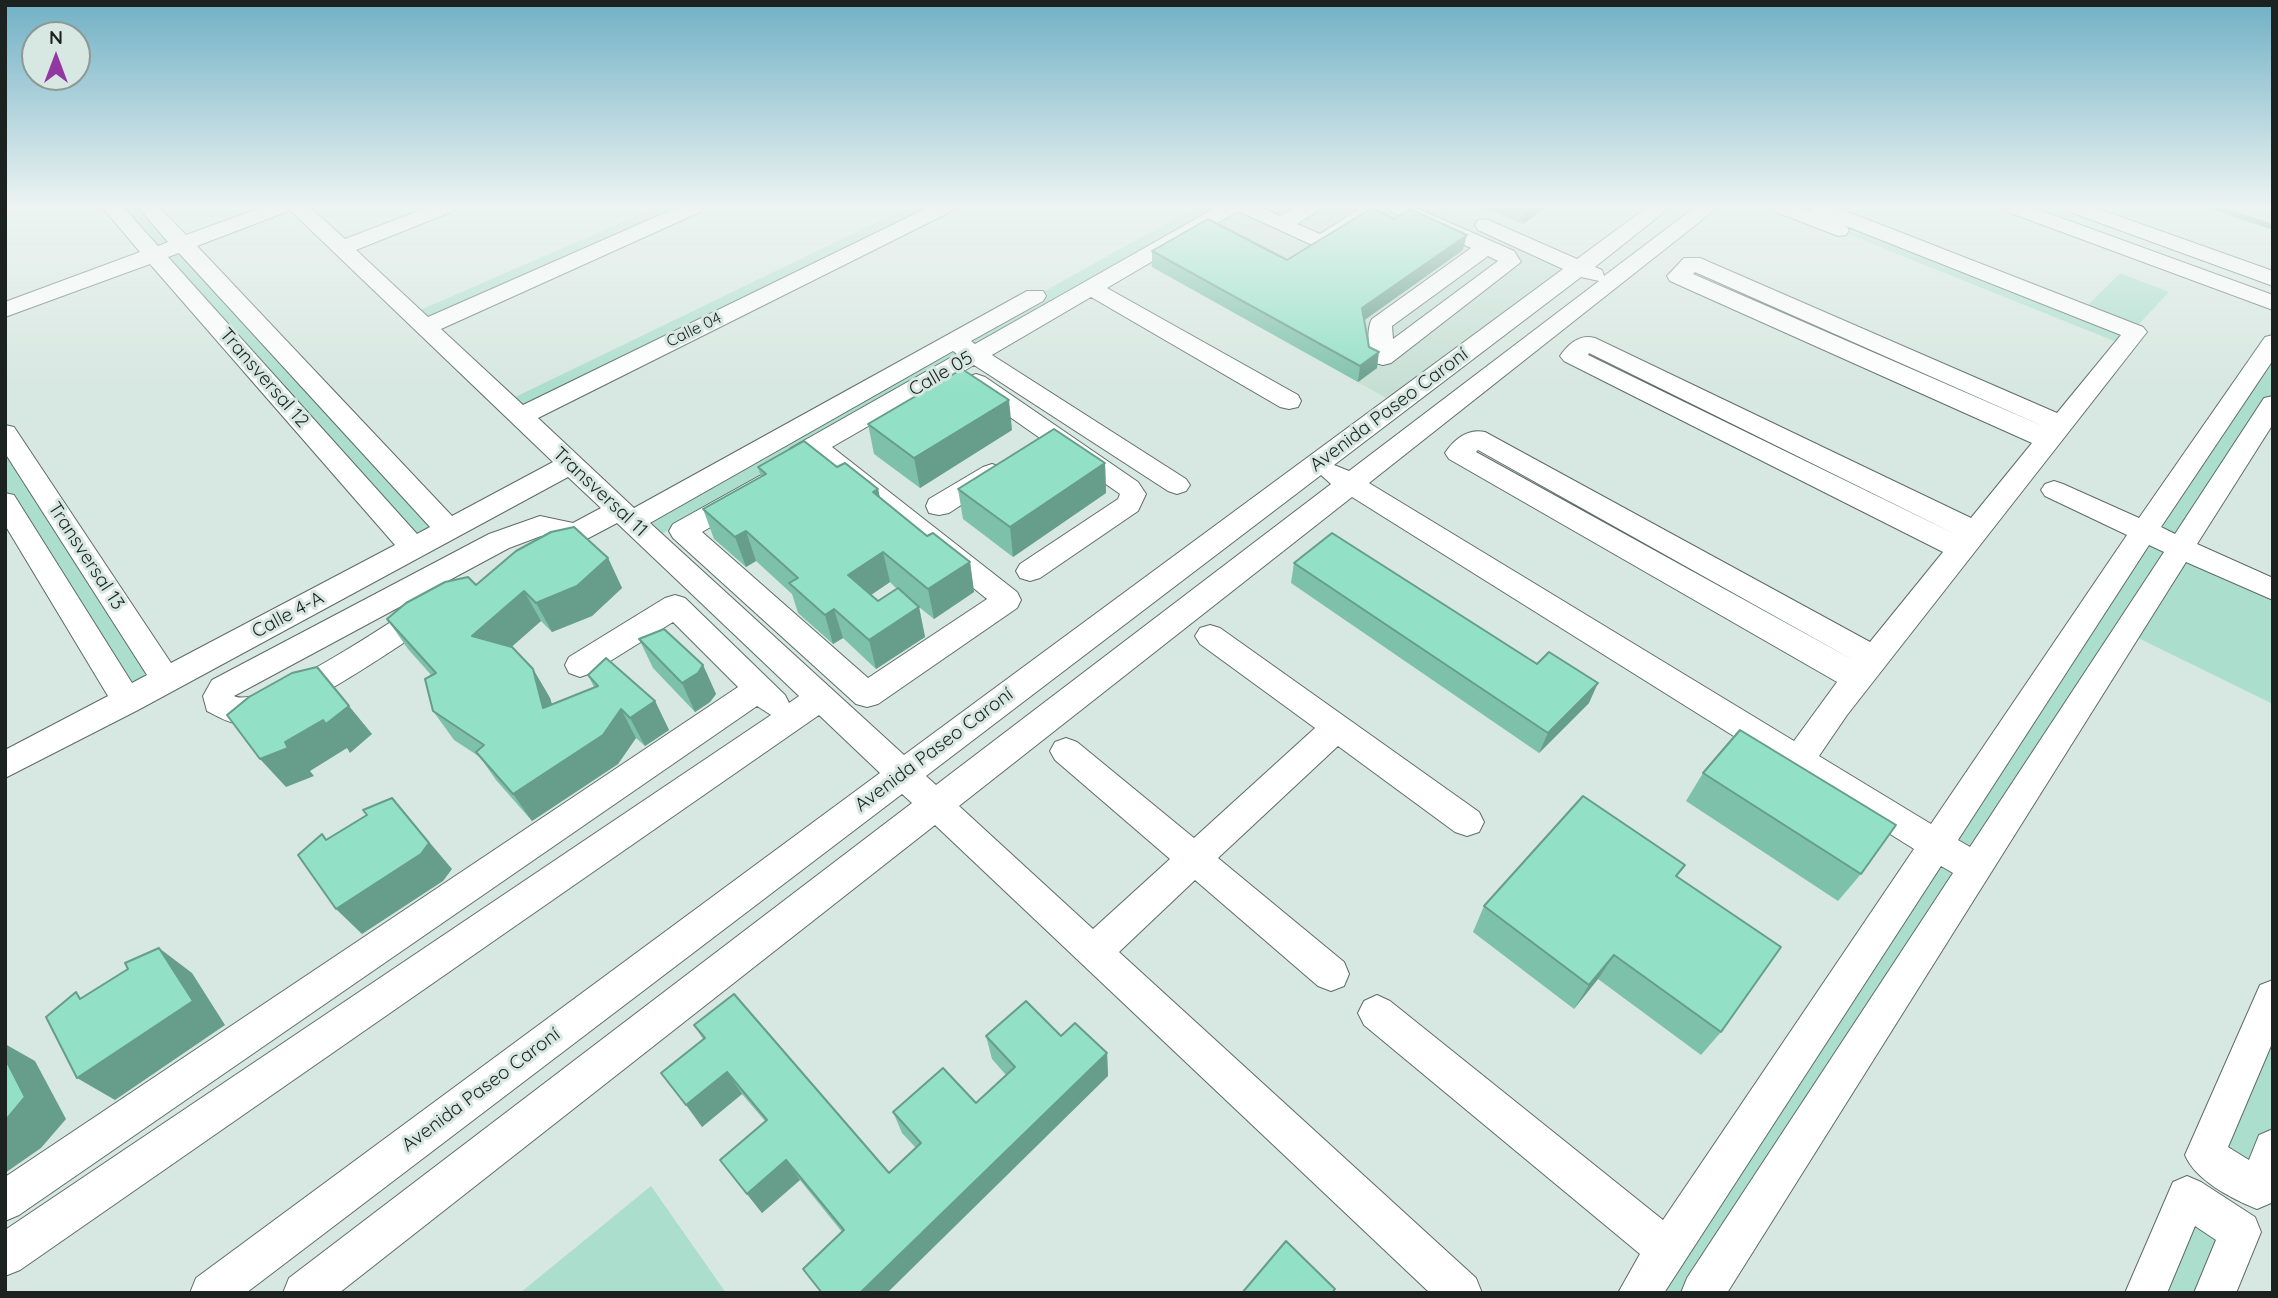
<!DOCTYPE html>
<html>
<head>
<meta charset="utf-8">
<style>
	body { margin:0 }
	#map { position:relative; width:2278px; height:1298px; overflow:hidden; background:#d7e7e1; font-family:Quicksand,sans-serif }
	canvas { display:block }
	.frame { position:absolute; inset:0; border:7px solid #1c2220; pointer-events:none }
	.north { position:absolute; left:21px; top:21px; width:70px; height:70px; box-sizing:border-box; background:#d7e7e1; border:2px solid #8c9894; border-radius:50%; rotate:0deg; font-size:19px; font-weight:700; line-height:28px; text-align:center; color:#1c2220 }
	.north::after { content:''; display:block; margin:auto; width:24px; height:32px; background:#9338a3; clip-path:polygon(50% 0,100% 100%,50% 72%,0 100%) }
</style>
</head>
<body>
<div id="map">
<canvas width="2278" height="1298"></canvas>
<div class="frame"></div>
<div class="north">N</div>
</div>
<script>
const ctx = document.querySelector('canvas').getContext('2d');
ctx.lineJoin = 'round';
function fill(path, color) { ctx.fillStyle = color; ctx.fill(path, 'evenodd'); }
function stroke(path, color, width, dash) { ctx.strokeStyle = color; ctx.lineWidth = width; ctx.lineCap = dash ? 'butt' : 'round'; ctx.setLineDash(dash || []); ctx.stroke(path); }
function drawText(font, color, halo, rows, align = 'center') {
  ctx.font = font + ' Quicksand,sans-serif'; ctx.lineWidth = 6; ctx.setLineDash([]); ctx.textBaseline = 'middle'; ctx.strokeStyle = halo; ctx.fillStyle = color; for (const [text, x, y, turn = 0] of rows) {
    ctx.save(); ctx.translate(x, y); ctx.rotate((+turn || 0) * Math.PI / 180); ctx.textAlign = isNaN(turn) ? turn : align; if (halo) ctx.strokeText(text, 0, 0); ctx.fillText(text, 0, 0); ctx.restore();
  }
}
const built = new Path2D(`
	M1230,208H1448L1579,268L1397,404L1139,260Z`);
const green = new Path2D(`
	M114,208H148L448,531L415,549Z
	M655,208H693L425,327L411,314Z
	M906,208H943L520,416L505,402Z
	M1194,208H1230L651,540L631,521Z
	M1783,208H1820L2135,332L2124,345Z
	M2120,273L2169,292L2138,325L2088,305Z
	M2273,342V404L2181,548L2273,590V704L2126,632L1702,1293H1639Z
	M5,433L159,667L128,701L5,502Z
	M2273,997V1149L2257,1189L2205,1155Z
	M651,1186L726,1293H520Z
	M2187,1196L2240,1232L2215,1293H2146Z`);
const stream = new Path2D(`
	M2217,208L2273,227`);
const minor = new Path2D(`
	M103,208H124L158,246L168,242L139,208H160L186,235L260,208H311L345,239L426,208H454L451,212L356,250L428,317L676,208H703L700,212L441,329L523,405L927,208H953L950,212L538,418L634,508L1027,291H1043L1046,296L1043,301L971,341L975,344L1215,208H1263L1280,216L1294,208H1319L1316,212L1297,224L1320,234L1361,208H1385L1382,212L1329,248L1321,249L1238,211L1107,288L1298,395L1301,401L1298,407L1289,409L1280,407L1091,297L992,355L1186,479L1190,485L1186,491L1177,494L1168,491L974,365L832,447L1017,592L1021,600L1017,608L878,704L867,707L856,704L673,538L669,531L673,524L790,459L787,454L791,448L957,354L953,351L650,523L904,755L1563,269L1478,230L1475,225L1478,220L1486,219L1577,259L1646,208H1669L1595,267L1602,270L1604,276L1694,208H1717L1369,483L1794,741L1837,682L1449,459L1445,453C1454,439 1468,428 1485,432L1870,642L1943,552L1564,361L1560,356C1569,343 1580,334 1595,338L1971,518L2032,443L1670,281L1667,276L1684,258H1700L2057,413L2121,335L1846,226L1849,230L1846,235L1838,236L1776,212L1773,208H1801L1813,212L1810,208H1838L2143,327L2147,332L2143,337L1847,715L1819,756L1931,824L2127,535L2045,496L2041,490L2045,484L2054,481L2063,484L2139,518L2265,337L2273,335V360L2161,527L2175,534L2264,398L2273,396V424L2197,544L2273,578V600L2186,562L1727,1293H1681L1687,1278L1953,873L1941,866L1664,1293H1618L1640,1254L1364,1025L1358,1013L1364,1001L1377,995L1390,1001L1663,1220L1914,849L1352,497L959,806L1093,929L1170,859L1055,760L1050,751L1055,742L1066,738L1077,742L1194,838L1315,728L1200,644L1195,636L1200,628L1210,625L1220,628L1479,812L1484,822L1479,832L1467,836L1455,832L1338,746L1218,858L1344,962L1349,974L1344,986L1331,991L1318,986L1195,880L1119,952L1476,1278L1482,1293H1430L935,825L339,1293H283L289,1278L912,803L902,794L246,1293H190L196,1278L880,773L819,715L20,1270L5,1276V1230L771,715L757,706L19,1215L5,1221V1177L738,687L673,622L591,673L580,677L569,673L565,665L569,657L665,598L675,595L685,598L785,695L789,703L799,696L617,523L545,561L535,558L531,551L535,544L548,537L541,536L509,548L234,696C262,710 390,622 420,603L430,600L440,603L444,611L440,619C399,645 288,725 242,724C230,724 217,716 207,711L203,696L212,680L489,534L540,516L573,523L601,508L568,477L138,710L5,778V750L108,696L5,525V493L14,495L132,683L147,675L5,453V425L14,427L171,663L395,545L150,264L5,317V302L140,252ZM289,209L292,212L553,462L452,516L197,246L286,212ZM179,253L430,527L417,534L168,257ZM1695,272L2045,427L1693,274ZM1581,277L1599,281L1349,471L1334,465ZM1589,353L1957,535L1588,355ZM1478,450L1855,661L1476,452ZM820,464L987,599L868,678L702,532ZM1321,475L1331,484L936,785L926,776ZM2149,545L2164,552L1970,847L1958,840Z
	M1389,208H1416L1514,251L1521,262L1391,363L1383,365L1375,363C1368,353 1366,329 1372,319L1471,248L1392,212ZM1488,256L1498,261L1393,339L1392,326Z
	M2005,208H2034L2273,295V310L2008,212Z
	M2067,208H2096L2273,271V286L2070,212Z
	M976,374L985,377L1138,482L1146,494L1138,511L1040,578L1030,581L1020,578L1016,571L1020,564L1118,499L1120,494L967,387L964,382L967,377Z
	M992,464L1001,467L1005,473L1001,479L949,513L939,515L929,513L926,506L929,499L983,467Z
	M2273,980V1041L2228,1147L2249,1160L2259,1135L2273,1129V1200L2271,1203L2257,1209C2232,1199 2195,1180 2185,1155L2260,985Z
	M2187,1176L2201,1182L2255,1217L2261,1232L2236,1293H2194L2216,1240L2195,1226L2167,1293H2125L2173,1182Z`);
const wall = new Path2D(`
	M1484,208H1545L1523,224Z
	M1463,250L1364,320L1369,347L1377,368L1358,382L1152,267V251L1287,260Z
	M868,424L1012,430L920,488L874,454Z
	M1105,463L1106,493L1013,557L963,519L958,489Z
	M758,467H837L878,489L880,498L927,536L970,562L974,592L934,619L919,607L925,637L876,669L843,638L833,644L798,613L792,594L756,561L746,567L714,539L703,509L761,477ZM890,582L897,589L878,601L871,595Z
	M608,558L622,588L592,616L552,632L541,621L511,647L533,669L550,698L552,704L594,687L588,675L655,701L669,730L645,746L636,738L618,764L532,821L496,780L480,757L454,740L433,711L432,676L408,649L387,619Z
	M1294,563L1589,703L1539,753L1291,583Z
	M639,639L703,665L716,694L710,702L695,712L653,668Z
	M1703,773L1861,874L1838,901L1686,801Z
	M1677,877L1721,1032L1701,1055L1598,979L1574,1009L1473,932L1484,906Z
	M694,1025L889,1173L916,1148L902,1133L893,1112L976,1103L1006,1075L992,1059L986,1036H1061L1107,1053L1108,1076L842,1232L800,1180L762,1213L720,1160L765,1121L742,1094L702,1127L703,1039Z`);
const shadedWall = new Path2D(`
	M1527,208H1545L1523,224Z
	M1467,235L1463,250L1359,324L1362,308Z
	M1379,352L1377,368L1358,382L1360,366Z
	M1009,400L1012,430L920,488L914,458Z
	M1105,463L1106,493L1013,557L1010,527Z
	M878,489L884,519L873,492Z
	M746,531L756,561L746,567L735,537Z
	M883,552L890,582L856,605L848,575Z
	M608,558L622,588L592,616L552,632L536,603Z
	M970,562L974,592L934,619L928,589Z
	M524,591L541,621L491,665L472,636Z
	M919,607L925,637L876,669L869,640Z
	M834,609L843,638L833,644L825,615Z
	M703,665L716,694L710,702L695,712L682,683Z
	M533,669L550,698L561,736L543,708Z
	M1598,683L1589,703L1539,753L1548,733Z
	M655,701L669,730L645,746L630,718Z
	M349,706L372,734L350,753L347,748L310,771L314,776L286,787L260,759L285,742Z
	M621,709L636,738L618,764L532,821L513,794Z
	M392,798L452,869L443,881L362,934L336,909Z
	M159,948L192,973L225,1025L115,1100L77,1078Z
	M1614,955L1598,979L1574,1009L1589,985Z
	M5,1044L35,1061L66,1119L41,1148L5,1173Z
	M1107,1053L1108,1076L887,1293H860Z
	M727,1072L742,1094L702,1127L686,1105Z
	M786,1160L800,1180L762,1213L747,1194Z`);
const building = new Path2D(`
	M1372,208L1394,219L1410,209L1467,235L1362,308L1369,347L1379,352L1360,366L1152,251L1208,219L1287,260Z
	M962,369L1009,400L914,458L868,424Z
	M1054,429L1105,463L1010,527L958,489Z
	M804,441L837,467L845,463L878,489L873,492L927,536L933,533L970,562L928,589L883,552L848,575L878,601L898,588L919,607L869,640L834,609L825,615L789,583L798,578L746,531L735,537L703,509L766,474L758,467Z
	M574,527L608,558L577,586L536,603L524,591L472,636L512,647L533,669L543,708L598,686L588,675L606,658L655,701L630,718L621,709L603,735L513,794L476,752L484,745L433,711L425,679L436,673L387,619L406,603L445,582L468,577L476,585L516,551L551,532Z
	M1332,533L1537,664L1549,652L1598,683L1548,733L1294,563Z
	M664,629L703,665L698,673L682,683L639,639Z
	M317,667L349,706L326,724L323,720L285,742L288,748L260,759L227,715L249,697L292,673Z
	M1740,730L1896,825L1861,874L1703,773Z
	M1583,796L1685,865L1676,876L1781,947L1721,1032L1614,955L1589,985L1484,906Z
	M392,798L429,843L421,854L336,909L298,855L322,834L326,840L367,815L363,810Z
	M159,948L193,1001L77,1078L46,1017L76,992L80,999L128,969L125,963Z
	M734,994L889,1173L921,1143L893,1112L943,1068L976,1103L1015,1067L986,1036L1026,1001L1061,1036L1075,1023L1107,1053L860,1293H822L803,1269L844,1230L786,1160L747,1194L720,1160L767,1120L727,1072L686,1105L661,1073L705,1038L694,1025Z
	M5,1058L25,1097L5,1121Z
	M1286,1241L1335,1289L1332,1293H1242Z`);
const farStreetnames = [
	["Calle 04",694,330,-26]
];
const streetNames = [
	["Calle 05",941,374,-30],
	["Transversal 12",264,378,49],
	["Avenida Paseo Caroní",1389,410,-37],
	["Transversal 11",600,492,43],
	["Transversal 13",86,556,57],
	["Calle 4-A",288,615,-28],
	["Avenida Paseo Caroní",934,750,-37],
	["Avenida Paseo Caroní",481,1090,-37]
];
fill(built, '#c6dfd5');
fill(green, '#abdecc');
stroke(stream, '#5ca991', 6);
stroke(minor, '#5e6c67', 2);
fill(minor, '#fff');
fill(wall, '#7ec1aa');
fill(shadedWall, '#669d8b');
fill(building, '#92e0c6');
stroke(building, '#669d8b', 2);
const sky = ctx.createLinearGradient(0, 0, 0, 389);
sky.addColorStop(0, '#70b0c5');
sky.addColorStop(0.53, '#edf4f2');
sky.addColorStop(1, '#edf4f200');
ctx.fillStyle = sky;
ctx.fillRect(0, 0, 2278, 389);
drawText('16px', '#1c2220', '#d7e7e1', farStreetnames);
drawText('19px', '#1c2220', '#d7e7e1', streetNames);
</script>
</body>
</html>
